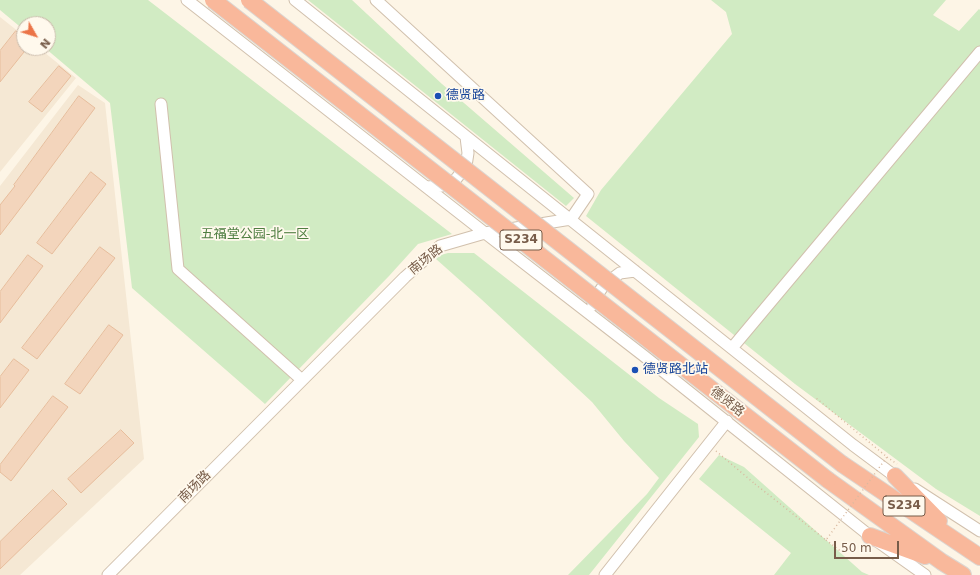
<!DOCTYPE html>
<html>
<head>
<meta charset="utf-8">
<style>
	body { margin:0 }
	#map { position:relative; width:980px; height:575px; overflow:hidden; background:#fdf5e6; font-family:"DejaVu Sans",sans-serif }
	canvas { display:block }
	.north { position:absolute; left:16px; top:16px; width:40px; height:40px; box-sizing:border-box; background:#fff9ed; border:1px solid #c9baab; border-radius:50%; rotate:129deg; font-size:11px; font-weight:700; line-height:16px; text-align:center; color:#775c49 }
	.north::after { content:''; display:block; margin:auto; width:14px; height:18px; background:#eb7447; clip-path:polygon(50% 0,100% 100%,50% 72%,0 100%) }
	.scale { position:absolute; left:834px; top:541px; width:65px; height:18px; box-sizing:border-box; border:2px solid #775c49; border-top:0; padding-left:5px; font-size:12px; line-height:14px; white-space:nowrap; color:#775c49; -webkit-text-stroke:3px #fff9ed; paint-order:stroke }
</style>
</head>
<body>
<div id="map">
<canvas width="980" height="575"></canvas>
<div class="north">N</div>
<div class="scale">50 m</div>
</div>
<script>
const ctx = document.querySelector('canvas').getContext('2d');
ctx.lineJoin = 'round';
function fill(path, color) { ctx.fillStyle = color; ctx.fill(path, 'evenodd'); }
function stroke(path, color, width, dash) { ctx.strokeStyle = color; ctx.lineWidth = width; ctx.lineCap = dash ? 'butt' : 'round'; ctx.setLineDash(dash || []); ctx.stroke(path); }
function drawText(font, color, halo, rows, align = 'center') {
  ctx.font = font + ' "DejaVu Sans","Noto Sans SC",sans-serif'; ctx.lineWidth = 3.5; ctx.setLineDash([]); ctx.textBaseline = 'middle'; ctx.strokeStyle = halo; ctx.fillStyle = color; for (const [text, x, y, turn = 0] of rows) {
    ctx.save(); ctx.translate(x, y); ctx.rotate((+turn || 0) * Math.PI / 180); ctx.textAlign = isNaN(turn) ? turn : align; if (halo) ctx.strokeText(text, 0, 0); ctx.fillText(text, 0, 0); ctx.restore();
  }
}
const residential = new Path2D(`
	M0,17L24,36V48H39L76,78L0,172Z
	M78,85L105,103L144,459L20,575H0V186Z`);
const green = new Path2D(`
	M0,0H148L452,234L418,244L389,276L265,404L132,288L110,103L45,48H48V24H24V30L0,10Z
	M308,0H352L442,84L574,198L566,206Z
	M711,0H946L933,15L959,31L979,9L980,10V516L936,489L795,384L586,216L601,190L732,34L726,12Z
	M448,253H474L659,398L698,424L699,437L589,575H568L647,494L659,478L624,441L592,402L481,299L436,259L441,255Z
	M719,455L744,467L862,572L869,575H774L791,553L699,479Z`);
const building = new Path2D(`
	M16,31L24,37V52L0,82V51Z
	M59,66L71,76L42,112L29,102Z
	M79,96L95,108L29,197L0,235V205L15,186L14,185Z
	M91,172L106,184L52,254L37,243Z
	M100,247L115,258L37,359L22,348Z
	M28,255L43,266L0,323V292Z
	M109,325L123,335L80,394L65,384Z
	M14,359L29,370L0,408V377Z
	M53,396L68,407L11,481L0,472V465Z
	M121,430L134,443L81,493L68,479Z
	M53,490L67,504L0,569V542Z`);
const path = new Path2D(`
	M716,451L755,484
	M887,457L897,464
	M826,540L843,553`);
const minor = new Path2D(`
	M187,0L485,233L644,356L870,536L925,575
	M295,0L853,445L900,480
	M161,104L178,269L302,380
	M426,187L442,186L456,179L466,166L468,153L466,137
	M593,305V301L604,285L620,273L635,271
	M732,348L980,52
	M915,489L980,531
	M108,575L405,277L440,246L485,233L571,219L588,194L376,0
	M605,575L727,421`);
const highway = new Path2D(`
	M842,464L980,557
	M895,476L939,521
	M828,480L942,562L963,575
	M870,536L925,556`);
const pathBridge = new Path2D(`
	M755,484L826,540L887,457L816,398`);
const highwayBridge = new Path2D(`
	M213,0L828,480
	M249,0L842,464`);
const markers = [
	[438,96,4,"#1a4fb4"],
	[635,370,4,"#1a4fb4"]
];
const shields = [
	[521,240,42],
	[904,506,42]
];
const shieldNames = [
	["S234",521,240],
	["S234",904,506]
];
const transitNames = [
	["德贤路",446,96],
	["德贤路北站",643,370]
];
const parkNames = [
	["五福堂公园-北一区",255,235]
];
const streetNames = [
	["南场路",426,260,-39],
	["德贤路",727,402,38],
	["南场路",195,487,-45]
];
fill(residential, '#f5e8d4');
fill(green, '#d1ebc3');
fill(building, '#f3d5bc');
stroke(building, '#e7bd9c', 1);
stroke(minor, '#d1c0ad', 13);
stroke(highway, '#dcd5d0', 18);
stroke(path, '#d9b99f', 1.5, [1, 3]);
stroke(minor, '#fff', 11);
stroke(highway, '#f9b89b', 16);
stroke(highwayBridge, '#dcd5d0', 18, []);
stroke(pathBridge, '#d9b99f', 1.5, [1, 3]);
stroke(highwayBridge, '#f9b89b', 16);
for (const [x, y, r, color] of markers) { const dot = new Path2D(); dot.arc(x, y, r, 0, 2 * Math.PI); ctx.fillStyle = color; ctx.fill(dot); stroke(dot, '#fff9ed', 1.5); }
for (const [x, y, w] of shields) { const box = new Path2D(); box.roundRect(x - w / 2, y - 10, w, 20, 3); ctx.fillStyle = '#fff9ed'; ctx.fill(box); stroke(box, '#775c49', 1); }
drawText('bold 12px', '#775c49', null, shieldNames);
drawText('13px', '#164399', '#fff9ed', transitNames, 'left');
drawText('13px', '#4f7e41', '#fff9ed', parkNames);
drawText('13px', '#775c49', '#fff9ed', streetNames);
</script>
</body>
</html>
